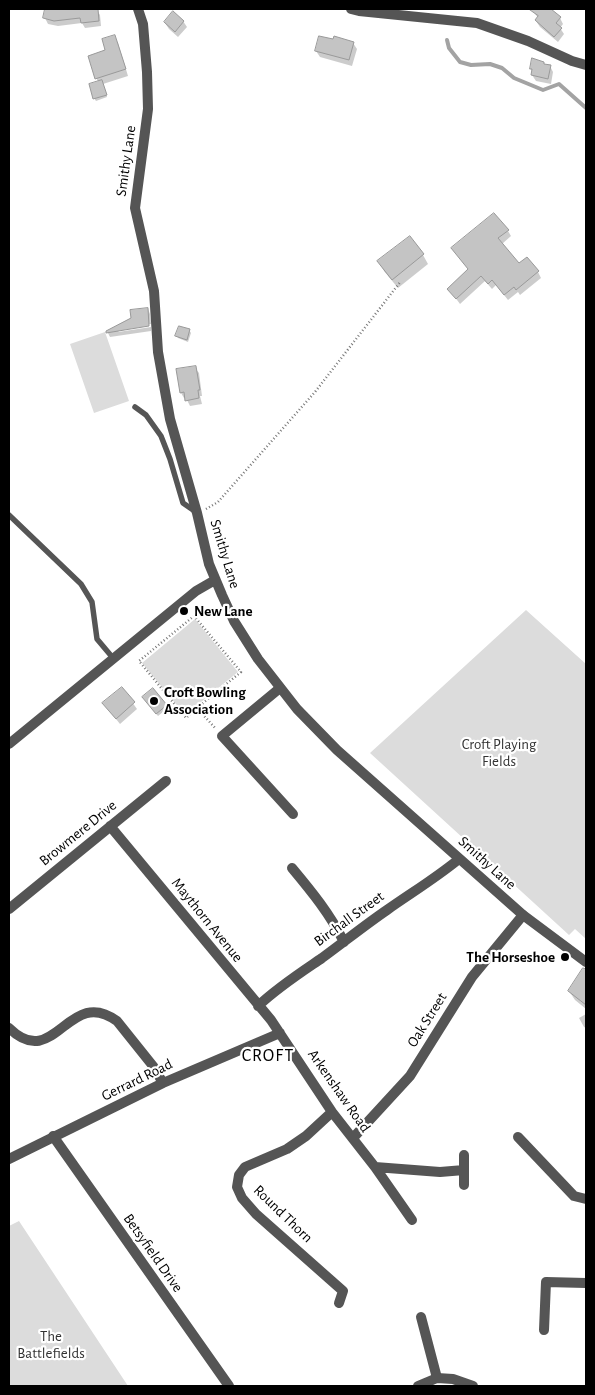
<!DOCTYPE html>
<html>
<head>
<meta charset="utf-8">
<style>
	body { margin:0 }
	#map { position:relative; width:595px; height:1395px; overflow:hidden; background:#fff; font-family:"Alegreya Sans",sans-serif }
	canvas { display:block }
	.frame { position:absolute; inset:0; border:10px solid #000; pointer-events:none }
</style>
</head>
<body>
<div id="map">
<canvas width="595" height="1395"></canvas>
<div class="frame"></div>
</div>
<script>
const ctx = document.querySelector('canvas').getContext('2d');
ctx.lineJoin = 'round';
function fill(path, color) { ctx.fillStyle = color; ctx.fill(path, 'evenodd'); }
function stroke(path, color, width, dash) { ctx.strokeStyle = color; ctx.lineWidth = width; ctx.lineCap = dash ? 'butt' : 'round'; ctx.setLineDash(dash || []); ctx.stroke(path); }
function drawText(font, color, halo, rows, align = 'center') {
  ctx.font = font + ' "Alegreya Sans",sans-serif'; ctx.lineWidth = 4.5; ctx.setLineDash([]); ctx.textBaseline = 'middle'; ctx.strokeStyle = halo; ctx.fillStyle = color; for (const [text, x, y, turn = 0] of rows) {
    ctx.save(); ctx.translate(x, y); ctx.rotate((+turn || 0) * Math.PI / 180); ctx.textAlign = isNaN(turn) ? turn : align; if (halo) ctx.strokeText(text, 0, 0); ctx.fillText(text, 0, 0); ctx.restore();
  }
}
const green = new Path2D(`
	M105,332L129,401L94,413L70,344Z
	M526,610L586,664V939L575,929L569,935L370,753Z
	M195,619L238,672L185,715L142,663Z
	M19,1221L128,1386H9V1226Z`);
const shadow = new Path2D(`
	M46,9H92L93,10H97L100,15L101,26L85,28L82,23L58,26L48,24L45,18Z
	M534,9H549L560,18L563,24L560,28L564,34L558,42L540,27L536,21L538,18L533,11Z
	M183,21L187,27L178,37L169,29L165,23Z
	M114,37L118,43L128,76L103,84L107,97L96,101L94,98L98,82L89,56L107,51Z
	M334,41L353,43L357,49L352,66L320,57L316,51Z
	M543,63L545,65L550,66L553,72L551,84L536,81L532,75L533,72L531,69Z
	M508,231L511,236L502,244L519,265L538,272L541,278L520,295L518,292L508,300L496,285L492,289L485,281L460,304L449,289L469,270L453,249Z
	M409,237L423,255L428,264L398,288L384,271L379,262Z
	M148,309L150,314L151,324L121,329L118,332L151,327V331L110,337L107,331Z
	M189,330L191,333L188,342L178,338L177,336Z
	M195,368L199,373L202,396H200L202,404L190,406L186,398H184L181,393Z
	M122,688L137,709L120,724L104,704Z
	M153,690L168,708L158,716L145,700Z
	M582,972L586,974V1009L575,1000L569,991Z
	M586,1014V1028L584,1027L579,1018Z`);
const stream = new Path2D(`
	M447,40L449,48L460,62L471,65L490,64L502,68L514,78L543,90L559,84L586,108`);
const building = new Path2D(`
	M45,9H98L99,21L81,23L80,18L54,21L43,18Z
	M529,9H551L561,17L556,23L562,28L554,37L535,20L538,16Z
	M173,11L184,21L175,32L164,22Z
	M115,35L126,69L95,79L88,56L105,50L102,39Z
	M319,36L333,39L334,36L354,42L349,60L315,51Z
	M532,58L544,62V64L551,65L548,79L531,75L532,69H530Z
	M102,80L107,95L93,99L89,84Z
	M494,213L509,230L498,238L519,263L527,257L539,271L516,290L514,287L504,295L492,280L488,284L481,276L456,299L447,289L468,269L451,248Z
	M410,236L424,254L392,280L377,261Z
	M148,308L149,326L106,333V331L131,318L130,310Z
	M179,326L190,329L187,340L175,336Z
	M196,366L200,390H198L199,398L185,401L184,392L180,393L176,369Z
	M122,687L135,702L116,719L102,703Z
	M153,688L167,705L156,714L142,697Z
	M583,968L586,969V1005L568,991Z`);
const path = new Path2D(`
	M206,509L218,502L315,392L401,281
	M197,708L241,672L194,616L139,661L186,718L197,708L216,729`);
const service = new Path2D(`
	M135,407L146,415L161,436L170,459L183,503L196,512
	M9,515L81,584L92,602L97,639L113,658`);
const minor = new Path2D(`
	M280,688L222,736L293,814
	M110,826L271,1020L332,1112L375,1167L412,1220
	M292,868C312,892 330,914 344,942
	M9,909L166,781
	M258,1006C278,987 300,973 322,958C344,942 365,925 387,910C411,893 436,878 459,859
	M9,1028C55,1073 68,985 117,1021L153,1066L163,1083
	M332,1112L306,1136L287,1149L245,1167L239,1175L237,1187L242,1198L256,1214L343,1291L339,1303
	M53,1136L229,1386
	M518,1137L574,1196L586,1199
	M353,1138L410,1076L472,977L523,915
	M9,1159L163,1083L280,1033
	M375,1167L440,1172L464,1170
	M464,1185V1155
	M421,1317L437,1378
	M544,1330L546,1282L586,1283
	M418,1386L437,1378L453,1379L473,1386`);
const tertiary = new Path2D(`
	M138,9L143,24L147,72L148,109L135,208L154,291L158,352L170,419L197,513L209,564L222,595L234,621L258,659L297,709L337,750L523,915L586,962
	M351,9L359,11L477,23L528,41L572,61L586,65
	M9,744L196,591L215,580`);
const markers = [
	[184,611,5,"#000"],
	[154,701,5,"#000"],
	[565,957,5,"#000"]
];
const streetNames = [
	["Smithy Lane",126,161,-82],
	["Smithy Lane",225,554,73],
	["Browmere Drive",78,833,-39],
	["Smithy Lane",487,863,42],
	["Birchall Street",349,919,-36],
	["Maythorn Avenue",207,920,51],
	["Oak Street",427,1020,-58],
	["Gerrard Road",137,1080,-26],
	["Arkenshaw Road",339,1091,55],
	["Round Thorn",283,1214,44],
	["Betsyfield Drive",153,1253,55]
];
const poiNames = [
	["New Lane",194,611],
	["Croft Bowling",164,692],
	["Association",164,709],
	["The Horseshoe",555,957,"right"]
];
const parkNames = [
	["Croft Playing",499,744],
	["Fields",499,761],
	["The",51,1336],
	["Battlefields",51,1353]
];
const quarterNames = [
	["CROFT",268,1056]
];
fill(green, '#dcdcdc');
fill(shadow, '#0003');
stroke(stream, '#a3a3a3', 4);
fill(building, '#c4c4c4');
stroke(building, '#999', 1);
stroke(path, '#777', 2.5, [1, 2.5]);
stroke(service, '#555', 5.5);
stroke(minor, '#555', 10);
stroke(tertiary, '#555', 10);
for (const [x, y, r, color] of markers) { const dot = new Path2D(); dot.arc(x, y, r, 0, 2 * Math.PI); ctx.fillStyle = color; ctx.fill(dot); stroke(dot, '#fff', 2); }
drawText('15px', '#000', '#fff', streetNames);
drawText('bold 15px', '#000', '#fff', poiNames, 'left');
drawText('15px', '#333', '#fff', parkNames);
ctx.letterSpacing = '1px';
drawText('18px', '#000', '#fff', quarterNames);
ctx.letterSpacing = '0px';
</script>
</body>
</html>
